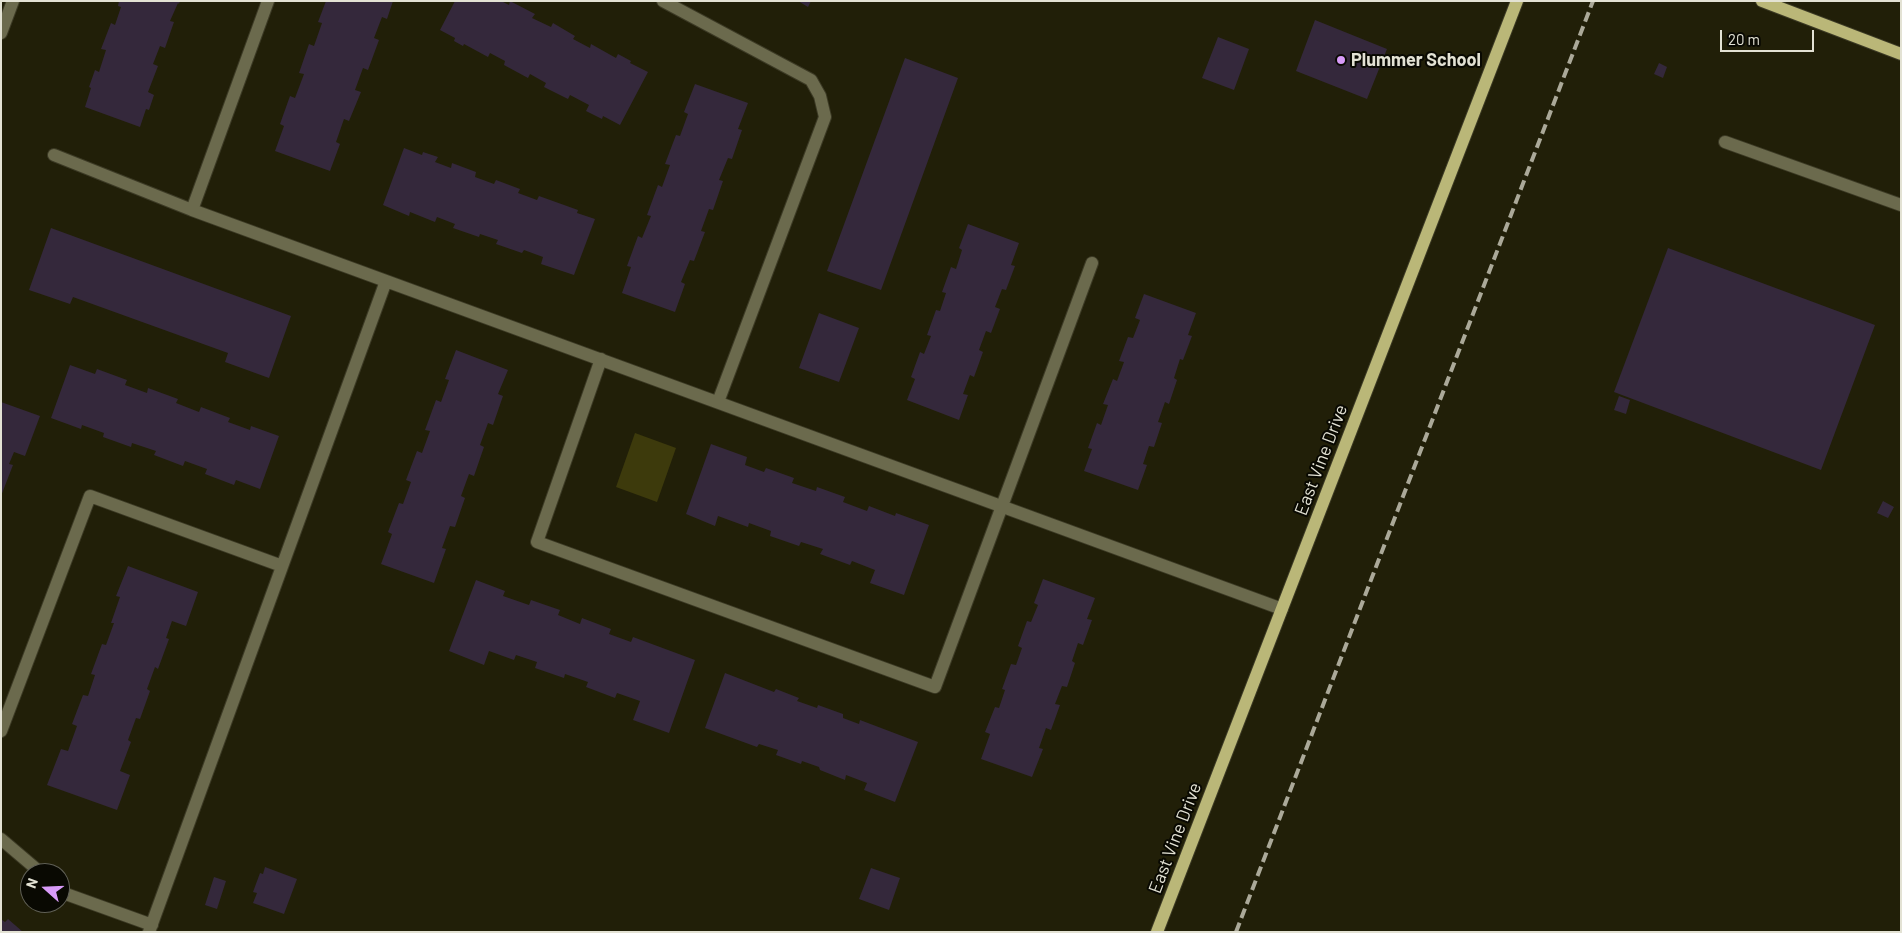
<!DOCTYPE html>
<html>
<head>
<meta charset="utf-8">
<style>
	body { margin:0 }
	#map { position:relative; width:1902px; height:933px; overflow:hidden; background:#211f08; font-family:Barlow,sans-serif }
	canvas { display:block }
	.frame { position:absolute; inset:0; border:2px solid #e3e2d4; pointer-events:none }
	.north { position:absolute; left:20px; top:863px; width:50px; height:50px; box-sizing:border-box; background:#090902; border:1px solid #606056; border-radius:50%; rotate:290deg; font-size:14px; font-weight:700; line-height:20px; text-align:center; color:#e3e2d4 }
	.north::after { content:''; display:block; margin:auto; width:18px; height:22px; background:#d89bf8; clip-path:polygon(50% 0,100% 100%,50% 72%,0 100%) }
	.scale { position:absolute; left:1720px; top:30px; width:94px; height:22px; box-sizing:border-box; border:2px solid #e3e2d4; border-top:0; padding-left:6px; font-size:15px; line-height:18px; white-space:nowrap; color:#e3e2d4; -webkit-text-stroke:4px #090902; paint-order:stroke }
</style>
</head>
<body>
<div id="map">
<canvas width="1902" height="933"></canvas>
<div class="frame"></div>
<div class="north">N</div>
<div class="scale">20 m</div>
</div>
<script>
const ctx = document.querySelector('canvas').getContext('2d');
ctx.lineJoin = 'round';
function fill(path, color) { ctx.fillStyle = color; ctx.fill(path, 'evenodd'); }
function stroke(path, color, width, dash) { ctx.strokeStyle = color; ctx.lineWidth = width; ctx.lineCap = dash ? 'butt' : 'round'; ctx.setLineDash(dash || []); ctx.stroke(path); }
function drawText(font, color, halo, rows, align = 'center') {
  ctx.font = font + ' Barlow,sans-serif'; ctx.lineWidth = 4; ctx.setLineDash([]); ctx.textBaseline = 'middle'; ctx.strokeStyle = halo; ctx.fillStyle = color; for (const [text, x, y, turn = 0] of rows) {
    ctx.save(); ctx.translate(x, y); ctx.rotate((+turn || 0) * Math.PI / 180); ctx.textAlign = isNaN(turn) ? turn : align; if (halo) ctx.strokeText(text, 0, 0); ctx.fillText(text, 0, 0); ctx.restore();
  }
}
const green = new Path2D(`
	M635,433L676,448L657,502L616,487Z`);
const building = new Path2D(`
	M119,1H180L179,4L178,3L170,21L174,22L165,48L160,46L153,64L158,66L148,92L154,95L149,110L146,109L140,127L85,107L91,88L89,87L95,70L99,72L106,50L101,49L111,23L115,25L121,7L118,6Z
	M326,1H393L387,19L382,17L374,38L379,40L368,70L363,68L355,90L361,92L349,121L344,119L336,142L340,144L330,171L275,151L284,126L280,124L290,96L295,98L304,74L299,73L309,44L314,46L322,23L318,22Z
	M455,1H501L509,5L510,1L535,14L532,18L551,27L553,23L575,36L573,39L590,48L591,44L616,58L618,54L631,61L630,63L648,72L620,125L603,116L602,119L586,111L589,105L570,95L568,99L544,87L546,83L530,74L528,78L504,65L505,61L490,53L488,57L464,44L463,46L454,41L455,38L440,30Z
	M798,1H811L808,7Z
	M1315,20L1387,49L1367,99L1296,71Z
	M1218,37L1249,49L1234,90L1202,78Z
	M905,58L958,78L881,290L827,271Z
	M1659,63L1667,67L1663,78L1654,74Z
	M695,84L748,103L738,129L742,130L732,159L728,158L719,180L723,181L713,210L709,209L701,231L705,232L694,261L690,260L681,282L685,284L675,312L622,293L631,267L627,266L638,236L642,238L651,216L647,215L658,185L662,187L670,165L665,164L676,135L680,136L688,114L684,112Z
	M404,148L422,155L423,152L438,157L435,162L451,168L452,163L476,172L475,177L494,184L496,180L520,189L518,193L537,200L539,196L578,210L577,213L595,219L574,275L541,264L543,257L524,250L522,253L496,244L498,240L480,234L479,237L453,228L455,224L437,217L435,222L410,212L409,216L383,205Z
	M968,224L1019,243L1011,265L1015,266L1006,290L1002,289L995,307L1000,309L991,333L986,331L979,350L983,352L974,377L970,375L963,394L968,395L959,420L907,400L915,379L911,377L920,352L924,354L931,336L927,335L936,310L940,311L946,293L942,292L951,267L956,269L962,250L959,248Z
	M51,228L291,316L269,378L225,362L228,353L73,297L70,304L29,290Z
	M1668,248L1875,325L1821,470L1614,392Z
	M1144,294L1196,313L1188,335L1192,336L1183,360L1180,359L1174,378L1177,380L1169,404L1165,402L1158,422L1162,423L1154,447L1149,446L1143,464L1147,465L1138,490L1084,471L1092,449L1088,448L1097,423L1101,425L1108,405L1103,404L1113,379L1117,381L1124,362L1119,361L1128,337L1133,338L1140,320L1135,318Z
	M819,313L859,328L839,382L799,368Z
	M456,350L508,370L498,394L503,396L493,425L488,423L480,445L484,447L474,476L469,474L461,496L465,498L455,527L450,526L442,548L446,549L434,583L381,564L392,534L388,532L399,503L403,504L411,482L406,480L417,451L422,453L430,431L425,430L436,400L441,402L449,380L445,379Z
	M70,365L95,374L97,369L127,380L125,385L147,393L148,388L178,399L176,403L199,412L201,407L230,418L228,422L250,430L251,426L279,436L260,489L236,480L234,485L205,474L207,469L185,461L183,466L154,455L156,451L132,443L131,447L103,437L104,433L82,425L81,429L51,418Z
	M1619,396L1630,400L1626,414L1614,410Z
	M1,402L40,416L25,456L14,452L9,464L13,465L1,496Z
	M711,444L747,457L745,465L764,472L766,468L794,478L792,483L816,491L817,487L845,497L843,502L867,511L869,506L895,516L896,513L929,525L904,595L870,583L875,570L852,561L850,565L820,554L823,549L801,542L799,546L770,536L771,531L749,523L748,527L718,516L715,526L686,514Z
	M1883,501L1894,507L1888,518L1877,513Z
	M128,566L198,592L186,626L172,621L166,638L169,639L158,669L155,667L147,689L150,691L140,719L136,718L128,740L131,742L120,771L130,775L117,810L47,785L61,749L68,751L77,726L72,724L83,695L88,696L95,675L91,674L102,644L106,645L114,623H111L120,597L116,596Z
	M1043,579L1095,598L1087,619L1092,620L1083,645L1078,643L1072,661L1075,663L1067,687L1062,686L1055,704L1060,705L1051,730L1046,728L1039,748L1043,749L1032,777L981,759L990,734L985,732L995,707L999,708L1005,690L1002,689L1011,664L1016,665L1022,648L1018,646L1027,621L1031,622L1038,605L1034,603Z
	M476,580L505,591L503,596L529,605L531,600L560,610L558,615L580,624L582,618L611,629L609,634L631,642L633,637L695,660L669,733L633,720L640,701L617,693L615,698L586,687L588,682L565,674L564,678L535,668L537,662L516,655L514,660L489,651L484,665L449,651Z
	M725,673L774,692L776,689L799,698L797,701L817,708L818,705L843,714V718L859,724L860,720L918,742L895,802L864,790L867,783L846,775L845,780L820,770L819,767L802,761L801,764L776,755L778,750L759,744L757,747L705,728Z
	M265,867L297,879L284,914L253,903L257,893L253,892L260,873L263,874Z
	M871,868L900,878L889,910L859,899Z
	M214,877L226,881L217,909L205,905Z
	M1,919L5,922L8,919L23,932H1Z`);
const minor = new Path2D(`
	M663,1L811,80L820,96L825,117L718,402
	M1,33L13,1
	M1725,142L1901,205
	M54,155L192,210L1282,609
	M192,210L268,1
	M601,359L537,542L935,687L1092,263
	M1,731L90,496L282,566
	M1,839L41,873
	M60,889L66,894L152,925
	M149,932L386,281`);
const major = new Path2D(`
	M1762,1L1901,54
	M1157,932L1517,1`);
const rail = new Path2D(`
	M1236,932L1593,1`);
const markers = [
	[1341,60,5,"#d89bf8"]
];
const poiNames = [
	["Plummer School",1351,60]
];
const streetNames = [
	["East Vine Drive",1321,460,-69],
	["East Vine Drive",1175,838,-69]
];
fill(green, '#3d3a0c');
fill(building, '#34283b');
stroke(minor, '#3c3a25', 14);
stroke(major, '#3c3a25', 14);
stroke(minor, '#6b6a4d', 12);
stroke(major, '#bab778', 12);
stroke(rail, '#aba999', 4, [10, 5]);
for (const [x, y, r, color] of markers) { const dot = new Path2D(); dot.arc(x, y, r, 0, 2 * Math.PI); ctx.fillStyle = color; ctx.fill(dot); stroke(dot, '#090902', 2); }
drawText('bold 18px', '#e3e2d4', '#090902', poiNames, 'left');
drawText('18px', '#e3e2d4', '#090902', streetNames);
</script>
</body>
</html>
